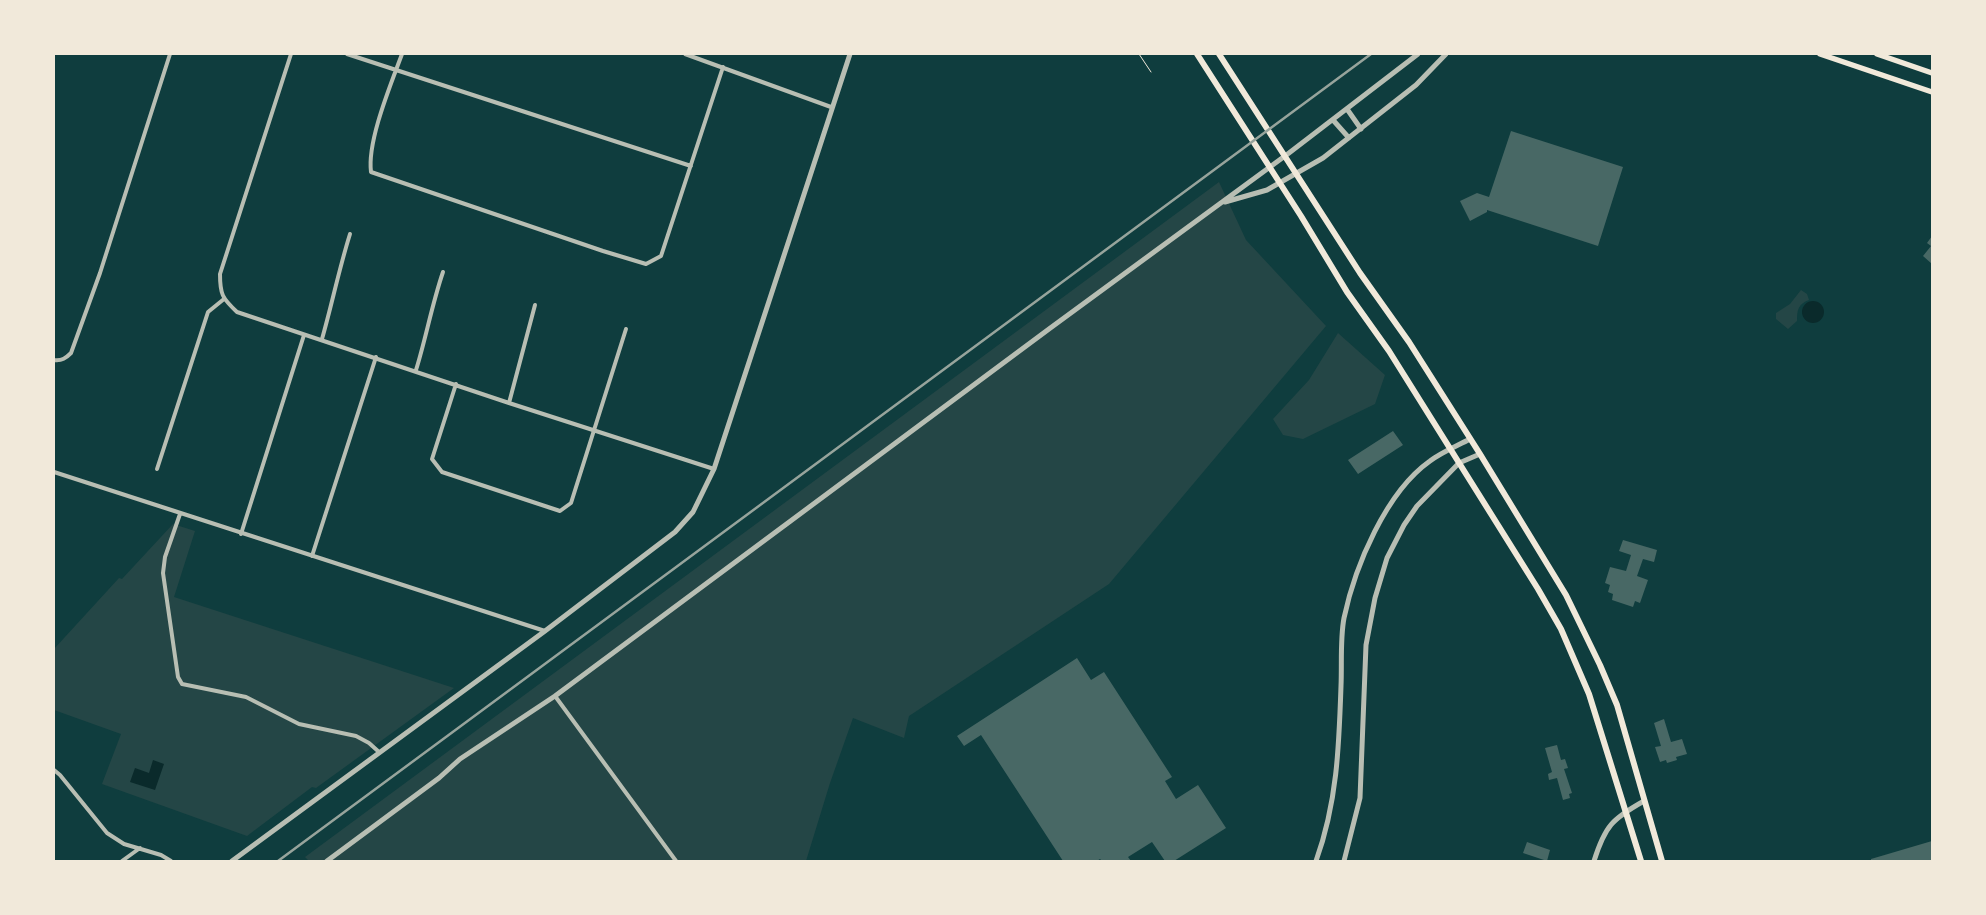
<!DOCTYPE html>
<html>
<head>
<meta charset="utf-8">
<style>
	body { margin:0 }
	#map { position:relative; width:1986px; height:915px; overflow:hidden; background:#0f3d3e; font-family:"Roboto Condensed",sans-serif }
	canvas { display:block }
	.frame { position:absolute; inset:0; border:55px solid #f1e9da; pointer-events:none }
</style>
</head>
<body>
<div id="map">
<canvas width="1986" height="915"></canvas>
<div class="frame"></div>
</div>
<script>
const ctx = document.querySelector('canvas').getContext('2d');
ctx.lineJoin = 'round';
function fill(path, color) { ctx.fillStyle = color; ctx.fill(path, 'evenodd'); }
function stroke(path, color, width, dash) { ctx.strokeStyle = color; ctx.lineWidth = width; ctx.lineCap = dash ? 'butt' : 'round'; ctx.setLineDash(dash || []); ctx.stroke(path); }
const green = new Path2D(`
	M1219,182L1246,240L1326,326L1109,584L909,716L904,738L853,718L830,783L806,861H309L305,857Z
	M1801,290L1807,294L1809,300C1798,304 1797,310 1797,321L1788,329L1776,319V313L1790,304Z
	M1338,333L1385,375L1375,404L1303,439L1283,435L1273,419L1309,380Z
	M173,524L195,531L174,597L454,688L316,788L312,787L247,836L102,784L121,734L54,710V649L119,578L122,579Z`);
const water = new Path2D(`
	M1802 312a11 11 0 1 1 22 0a11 11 0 1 1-22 0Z
	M153,760L164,764L155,790L130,782L135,768L149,773Z`);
const building = new Path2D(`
	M1511,131L1623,167L1598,246L1487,210V212L1470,221L1460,201L1477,193L1489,197Z
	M1932,236V264L1923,256L1931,246L1927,243Z
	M1393,431L1403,445L1358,474L1348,460Z
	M1623,540L1657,550L1654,562L1643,559L1637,576L1648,580L1640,603L1635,601L1633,607L1612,600L1613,594L1608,592L1610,585L1605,583L1610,567L1626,571L1631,555L1619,551Z
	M1077,658L1091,680L1104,672L1172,777L1165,781L1176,799L1198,785L1226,828L1174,861H1165L1152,842L1128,857L1131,861H1102L1100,859L1097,861H1063L981,735L964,746L957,736Z
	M1664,719L1671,742L1682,739L1687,754L1676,757L1677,760L1667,763L1666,760L1660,762L1655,747L1661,746L1654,723Z
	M1557,745L1561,760L1565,759L1568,768L1564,769L1572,793L1569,794L1570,798L1563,800L1557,778L1549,780L1548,774L1552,772L1545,748Z
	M1932,841V861H1871V859Z
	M1527,842L1550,850L1547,861L1523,853Z`);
const path = new Path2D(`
	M1139,54L1151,72`);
const minor = new Path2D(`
	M291,54L220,274C220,294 222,298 237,312L509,403L714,469
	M347,54L691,166
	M402,54C391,84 367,141 371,172L603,251L646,264L661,256L723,67
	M685,54L831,107
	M322,339C332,304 339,269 350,234
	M54,360C62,361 66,358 71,353L100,273L170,54
	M416,370C426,338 432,304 443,272
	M456,384L432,459L442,472L560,511L571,503L626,329
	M509,403L535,305
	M157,469L208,312L224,299
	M54,472L545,631
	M180,514L165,557L163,573L178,677L182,684L246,697L299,724L356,736L369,743L379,752
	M241,534L304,335
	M312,556L376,357
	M555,696L676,861
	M54,770L60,775L107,833L124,844L161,855L171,861
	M122,861L140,848`);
const tertiary = new Path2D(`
	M1347,109L1361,129
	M1333,120L1349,138
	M1225,202L1267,190L1323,158L1416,85L1446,54
	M232,861L545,631L675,532L693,512L714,469L850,54
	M327,861L439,778L460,759L555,696L1049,329L1289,153L1418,54
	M1316,861C1337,803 1339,747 1341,686C1342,664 1340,639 1344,618C1355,566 1386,492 1430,461C1442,452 1457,446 1470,439
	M1344,861L1360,798L1366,645L1375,598L1387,558L1404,525L1417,506L1459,463L1480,454
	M1594,861C1605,826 1612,819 1644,801`);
const secondary = new Path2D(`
	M1820,54L1932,92
	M1877,54L1932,73`);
const primary = new Path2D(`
	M1197,54L1301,216L1347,292L1389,351L1538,589L1561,629L1589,694L1641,861
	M1219,54L1360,273L1409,342L1480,454L1566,595L1600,665L1617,705L1662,861`);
const rail = new Path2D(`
	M278,861L1371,54`);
fill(green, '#244646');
fill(water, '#0a2a2b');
fill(building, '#486865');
stroke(path, '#f1e9da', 1);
stroke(minor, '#b8beb3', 4);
stroke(tertiary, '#b8beb3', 5);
stroke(secondary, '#f1e9da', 5.5);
stroke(primary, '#f1e9da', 6);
stroke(rail, '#97a49c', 2.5);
</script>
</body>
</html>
